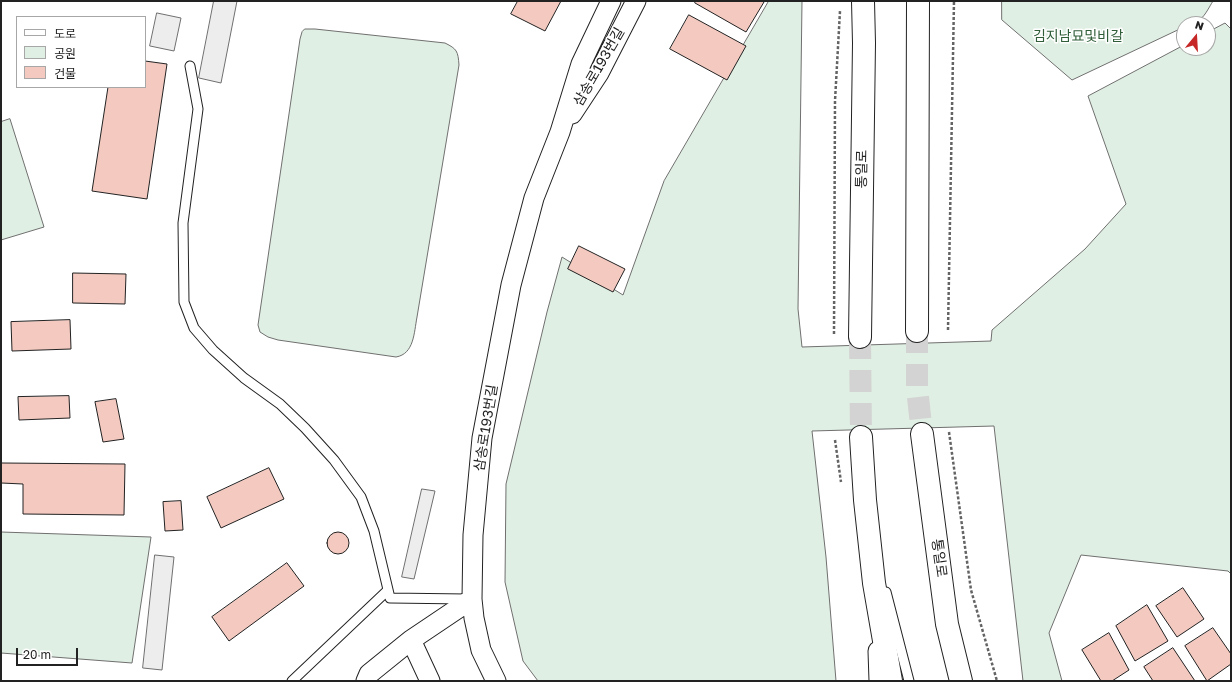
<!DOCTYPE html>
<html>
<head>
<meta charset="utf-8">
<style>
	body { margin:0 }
	#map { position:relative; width:1232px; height:682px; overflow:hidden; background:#fff; font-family:"Golos Text","Noto Sans KR",sans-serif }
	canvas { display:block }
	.frame { position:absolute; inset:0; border:2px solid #222; pointer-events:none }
	.legend { position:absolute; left:16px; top:16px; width:130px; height:72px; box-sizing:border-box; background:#fff; border:1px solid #a7a7a7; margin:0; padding:5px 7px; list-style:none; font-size:12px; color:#222 }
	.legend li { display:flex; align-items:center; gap:8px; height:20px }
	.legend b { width:20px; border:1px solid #a7a7a7 }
	.north { position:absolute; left:1176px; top:16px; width:40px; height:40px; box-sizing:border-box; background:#fff; border:1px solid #a7a7a7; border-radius:50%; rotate:18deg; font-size:11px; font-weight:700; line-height:16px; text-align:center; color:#222 }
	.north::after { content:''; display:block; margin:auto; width:14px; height:18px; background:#c62828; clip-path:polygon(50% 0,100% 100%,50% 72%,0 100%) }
	.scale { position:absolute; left:16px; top:648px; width:62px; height:18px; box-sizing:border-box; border:2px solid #222; border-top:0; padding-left:5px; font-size:12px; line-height:14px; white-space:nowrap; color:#222; -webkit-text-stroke:3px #fff; paint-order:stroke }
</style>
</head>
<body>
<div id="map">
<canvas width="1232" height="682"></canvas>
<div class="frame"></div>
<ul class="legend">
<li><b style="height:5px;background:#fff"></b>도로</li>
<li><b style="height:11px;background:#e0efe3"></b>공원</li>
<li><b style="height:11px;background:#f3c9c0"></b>건물</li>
</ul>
<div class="north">N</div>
<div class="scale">20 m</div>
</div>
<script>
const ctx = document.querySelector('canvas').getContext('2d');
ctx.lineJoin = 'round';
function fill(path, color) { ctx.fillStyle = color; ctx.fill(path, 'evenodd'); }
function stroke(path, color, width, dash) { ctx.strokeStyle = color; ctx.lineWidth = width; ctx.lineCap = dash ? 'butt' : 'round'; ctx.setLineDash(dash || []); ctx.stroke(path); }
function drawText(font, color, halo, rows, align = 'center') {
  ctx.font = font + ' "Golos Text","Noto Sans KR",sans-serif'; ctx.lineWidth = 3; ctx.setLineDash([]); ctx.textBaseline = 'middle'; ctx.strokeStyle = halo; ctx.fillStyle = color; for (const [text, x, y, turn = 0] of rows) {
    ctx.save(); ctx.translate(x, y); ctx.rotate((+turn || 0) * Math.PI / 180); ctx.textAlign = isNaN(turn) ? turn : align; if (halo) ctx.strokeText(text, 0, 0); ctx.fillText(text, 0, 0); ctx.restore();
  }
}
const green = new Path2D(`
	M769,1H802L798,309L802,347L991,341L992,330L1085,249L1126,204L1088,96L1184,45V48H1208V32L1225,23L1231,29V574L1228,571L1081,555L1049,633L1062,681H1023L994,426L812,431L826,557L836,681H538L523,661L505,582L506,484L547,312L562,257L623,295L664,181Z
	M1002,1H1213C1205,14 1202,24 1184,24V27L1072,80L1002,20Z
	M305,29H315L445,43C457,49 458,51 459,65L417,317C414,333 414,354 396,357L278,340L268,337L260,332L258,325L300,39L302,32Z
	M10,119L44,227L1,240V122Z
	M1,532L151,537L132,663L1,653Z`);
const parking = new Path2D(`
	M214,1H237L221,83L199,78Z
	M157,13L181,18L174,51L150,46Z
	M422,489L435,491L414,579L402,577Z
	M155,555L174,557L162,670L143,668Z`);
const building = new Path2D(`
	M518,1H561L545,31L511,14Z
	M696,1H762L764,2L746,32L695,3Z
	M689,15L746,46L727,80L670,49Z
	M145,61L167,64L147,199L92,191L108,87H145Z
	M579,246L625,269L613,292L568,269Z
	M73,273L126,274L125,304L73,303Z
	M70,320L71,349L12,351L11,322Z
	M69,396L70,418L19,420L18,397Z
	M116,399L124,439L103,442L95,402Z
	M1,463L125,464L124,515L23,514V484L1,483Z
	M269,468L284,499L221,528L207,497Z
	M181,501L183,530L165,531L163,502Z
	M327 543a11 11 0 1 1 22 0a11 11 0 1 1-22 0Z
	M287,563L304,586L229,641L212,617Z
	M1183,588L1204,619L1177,637L1156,606Z
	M1147,605L1168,641L1135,661L1116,626Z
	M1213,628L1231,654V664L1207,681L1185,646Z
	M1109,633L1129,670L1112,681H1101L1082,650Z
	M1173,648L1195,681H1153L1144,667Z`);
const primaryTunnel = new Path2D(`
	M917,331V388L922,434
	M860,337L861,437`);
const path = new Path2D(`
	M948,330L954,1
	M834,334L835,101L840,11
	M949,432L971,590L997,681
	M835,440L841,482`);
const lane = new Path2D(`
	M190,66L198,109L183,223L184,302L194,328L213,350L244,378L280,404L305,428L334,460L361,497L374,531L390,598L466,599
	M886,592L909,681
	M292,681L388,590`);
const street = new Path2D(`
	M572,114L599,73L636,1
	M411,640L430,681
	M878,651L879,681
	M366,681L369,674L411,640L472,599
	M496,681L481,650L474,618L472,599L473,535L482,438L511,285L534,198L560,132L581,64L611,1`);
const primary = new Path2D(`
	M917,331L918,1
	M860,337L864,43L863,1
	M922,434L947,624L961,681
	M861,437L865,500L874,583L891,681`);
const parkNames = [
	["김지남묘및비갈",1078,37]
];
const streetNames = [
	["삼송로193번길",599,67,-60],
	["통일로",862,169,-89],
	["삼송로193번길",486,428,-81],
	["통일로",939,558,82]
];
fill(green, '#e0efe3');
stroke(green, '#6f6f6f', 1);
fill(parking, '#ededed');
stroke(parking, '#6f6f6f', 1);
fill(building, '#f3c9c0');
stroke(building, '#222', 1);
stroke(primaryTunnel, '#d3d3d3', 22, [22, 11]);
stroke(lane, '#222', 11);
stroke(street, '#222', 21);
stroke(primary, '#222', 24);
stroke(path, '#646464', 2.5, [3, 2]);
stroke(lane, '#fff', 9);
stroke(street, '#fff', 19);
stroke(primary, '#fff', 22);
drawText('14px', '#2f5e38', '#fff', parkNames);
drawText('14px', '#222', '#fff', streetNames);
</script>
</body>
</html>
